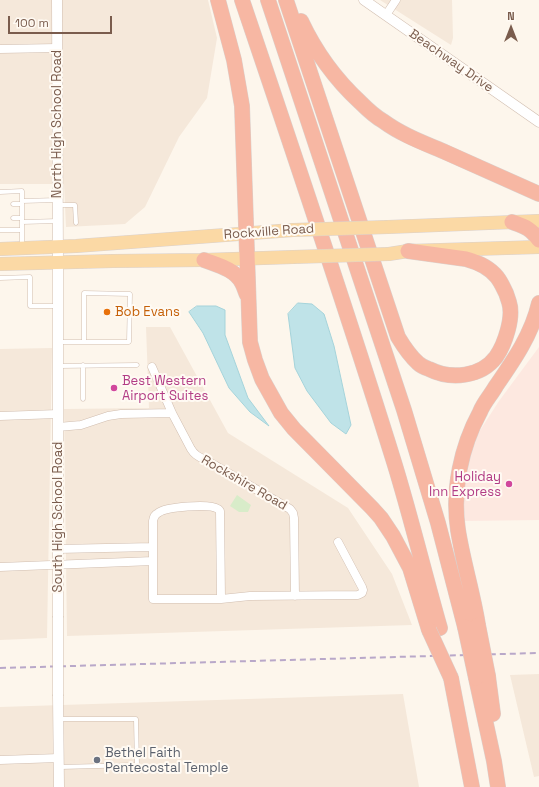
<!DOCTYPE html>
<html>
<head>
<meta charset="utf-8">
<style>
	body { margin:0 }
	#map { position:relative; width:539px; height:787px; overflow:hidden; background:#fdf6ec; font-family:"Space Grotesk",sans-serif }
	canvas { display:block }
	.north { position:absolute; left:491px; top:8px; width:40px; height:40px; -webkit-text-stroke:3px #fffaf3; paint-order:stroke; rotate:0deg; font-size:11px; font-weight:700; line-height:16px; text-align:center; color:#7a5c4d }
	.north::after { content:''; display:block; margin:auto; width:14px; height:18px; background:#7a5c4d; clip-path:polygon(50% 0,100% 100%,50% 72%,0 100%) }
	.scale { position:absolute; left:8px; top:16px; width:104px; height:18px; box-sizing:border-box; border:2px solid #7a5c4d; border-top:0; padding-left:5px; font-size:12px; line-height:14px; white-space:nowrap; color:#7a5c4d; -webkit-text-stroke:3px #fffaf3; paint-order:stroke }
</style>
</head>
<body>
<div id="map">
<canvas width="539" height="787"></canvas>
<div class="north">N</div>
<div class="scale">100 m</div>
</div>
<script>
const ctx = document.querySelector('canvas').getContext('2d');
ctx.lineJoin = 'round';
function fill(path, color) { ctx.fillStyle = color; ctx.fill(path, 'evenodd'); }
function stroke(path, color, width, dash) { ctx.strokeStyle = color; ctx.lineWidth = width; ctx.lineCap = dash ? 'butt' : 'round'; ctx.setLineDash(dash || []); ctx.stroke(path); }
function drawText(font, color, halo, rows, align = 'center') {
  ctx.font = font + ' "Space Grotesk",sans-serif'; ctx.lineWidth = 4; ctx.setLineDash([]); ctx.textBaseline = 'middle'; ctx.strokeStyle = halo; ctx.fillStyle = color; for (const [text, x, y, turn = 0] of rows) {
    ctx.save(); ctx.translate(x, y); ctx.rotate((+turn || 0) * Math.PI / 180); ctx.textAlign = isNaN(turn) ? turn : align; if (halo) ctx.strokeText(text, 0, 0); ctx.fillText(text, 0, 0); ctx.restore();
  }
}
const residential = new Path2D(`
	M0,0H208L217,38L207,98L179,137L145,207L125,224L66,227L64,184H0Z
	M380,0H452L453,38L451,45Z
	M146,327H170L228,433L348,508L392,574L412,625L67,636L64,409L149,408Z
	M52,348L47,638L0,640V349Z
	M539,674V776L534,777L510,675Z
	M403,694L419,787H0V707Z`);
const commercial = new Path2D(`
	M539,347V520L464,521L463,484L471,446L479,432L499,401Z`);
const green = new Path2D(`
	M237,495L251,505L248,512H239L230,506Z`);
const water = new Path2D(`
	M298,303L312,304L324,314L334,346L351,425L346,434L331,423L307,391L295,368L288,314Z
	M197,306H216L225,310V335L248,398L269,426L250,412L229,388L203,333L189,312Z`);
const service = new Path2D(`
	M0,192L22,191V201
	M13,204H22
	M58,205H75L76,223
	M13,218H22
	M22,222L58,221
	M0,230H22
	M22,247V201L57,200
	M0,278L30,277V306H57
	M59,342H84V293L130,294L129,342H84
	M83,365V399
	M59,366L137,365
	M59,719H136L137,765L60,767`);
const minor = new Path2D(`
	M386,15L396,0
	M0,49L57,48
	M152,367L172,413L191,449C194,454 198,457 204,459L290,509L293,513L294,518L295,596
	M0,416L58,414
	M58,427L81,425L108,416L121,414L172,413
	M58,549L153,547
	M0,567L153,561
	M221,599L220,511C219,510 219,509 218,509C210,503 165,507 158,513C154,515 154,517 153,521V599H221L250,596L358,595L362,593L363,590L362,587L338,542
	M0,760L59,758`);
const tertiary = new Path2D(`
	M57,0L58,263V616
	M364,0L539,122
	M58,696L59,787`);
const primary = new Path2D(`
	M388,227L539,221
	M0,249L76,246L293,230
	M389,254L408,251L539,247
	M0,264L113,261L204,260L293,257`);
const motorway = new Path2D(`
	M218,0L234,60L242,106L250,342L255,360L262,379L281,413L294,429L372,508L381,518L393,536L410,568L429,630
	M242,0C294,154 346,307 394,462C411,517 424,572 440,628
	M268,0L404,410L438,523L465,627
	M286,0L398,337C404,347 410,356 418,363C421,366 426,368 429,369C451,380 481,377 496,357C505,344 514,317 509,302C508,299 507,296 506,293C503,287 501,282 497,277C489,267 477,262 466,259L408,251
	M301,21C316,53 334,78 360,102C367,109 374,116 383,121C402,135 424,143 445,152C476,166 508,180 539,194
	M512,222C526,227 530,228 539,240
	M204,260C217,265 235,269 242,283C244,286 245,291 247,295
	M478,625C473,593 463,562 458,530C452,490 461,447 480,412C484,402 491,395 496,386C514,360 532,334 539,303
	M488,676L493,714
	M451,678L472,787
	M476,678L494,761L498,787`);
const rail = new Path2D(`
	M0,668L539,653`);
const tertiaryBridge = new Path2D(`
	M58,616V696`);
const primaryBridge = new Path2D(`
	M293,230L388,227
	M293,257L389,254`);
const motorwayBridge = new Path2D(`
	M478,625L488,676
	M465,627L476,678
	M429,630L451,678`);
const markers = [
	[107,312,4,"#e8710a"],
	[114,388,4,"#d1479c"],
	[509,484,4,"#d1479c"],
	[97,760,4,"#6b7280"]
];
const streetNames = [
	["Beachway Drive",451,61,35],
	["North High School Road",57,124,-90],
	["Rockville Road",269,232,-4],
	["Rockshire Road",244,483,30],
	["South High School Road",58,517,-90]
];
const foodNames = [
	["Bob Evans",115,312]
];
const hotelNames = [
	["Best Western",122,381],
	["Airport Suites",122,396],
	["Holiday",501,477,"right"],
	["Inn Express",501,492,"right"]
];
const worshipNames = [
	["Bethel Faith",105,753],
	["Pentecostal Temple",105,768]
];
fill(residential, '#f5e8da');
fill(commercial, '#fde8e0');
fill(green, '#d8ecc9');
fill(water, '#bfe3e8');
stroke(water, '#a5d3da', 1);
stroke(service, '#d1beb0', 5);
stroke(minor, '#d1beb0', 9);
stroke(tertiary, '#d1beb0', 11);
stroke(primary, '#dad1cd', 14);
stroke(motorway, '#dad1cd', 16);
stroke(service, '#fff', 4);
stroke(minor, '#fff', 8);
stroke(tertiary, '#fff', 10);
stroke(primary, '#fbd9a5', 13);
stroke(motorway, '#f7b7a3', 15);
stroke(rail, '#b9a8c9', 2, [6, 4]);
stroke(tertiaryBridge, '#d1beb0', 11, []);
stroke(primaryBridge, '#dad1cd', 14, []);
stroke(motorwayBridge, '#dad1cd', 16, []);
stroke(tertiaryBridge, '#fff', 10);
stroke(primaryBridge, '#fbd9a5', 13);
stroke(motorwayBridge, '#f7b7a3', 15);
for (const [x, y, r, color] of markers) { const dot = new Path2D(); dot.arc(x, y, r, 0, 2 * Math.PI); ctx.fillStyle = color; ctx.fill(dot); stroke(dot, '#fffaf3', 1.5); }
drawText('13px', '#7a5c4d', '#fffaf3', streetNames);
drawText('13px', '#c56008', '#fffaf3', foodNames, 'left');
drawText('13px', '#b23c85', '#fffaf3', hotelNames, 'left');
drawText('13px', '#5b616d', '#fffaf3', worshipNames, 'left');
</script>
</body>
</html>
